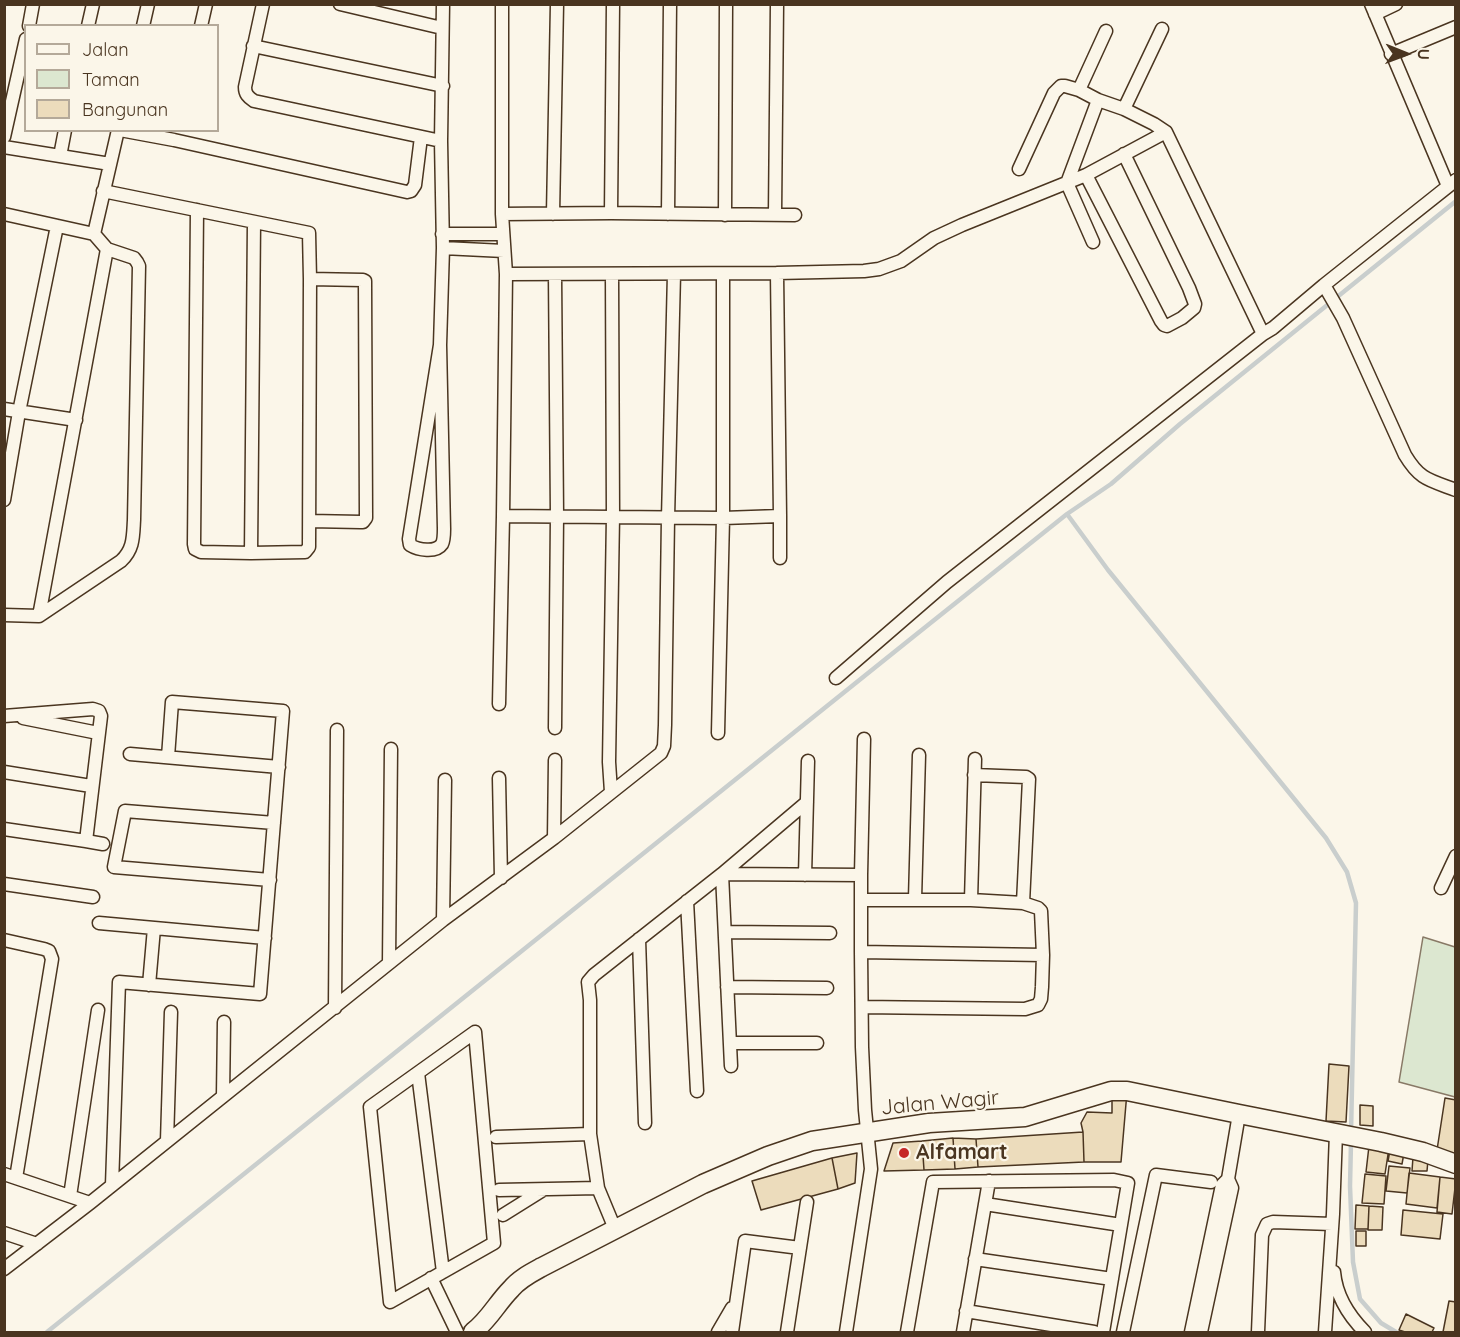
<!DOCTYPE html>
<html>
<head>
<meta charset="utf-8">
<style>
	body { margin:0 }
	#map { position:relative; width:1460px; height:1337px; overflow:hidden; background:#fbf6e9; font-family:Quicksand,sans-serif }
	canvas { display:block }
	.frame { position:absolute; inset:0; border:6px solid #4a3520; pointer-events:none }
	.legend { position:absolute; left:24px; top:24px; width:195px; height:108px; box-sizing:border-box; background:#fbf6e9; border:2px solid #b4a999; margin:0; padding:8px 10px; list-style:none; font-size:18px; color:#4a3520 }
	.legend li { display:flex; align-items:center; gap:12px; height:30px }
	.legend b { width:30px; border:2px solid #b4a999 }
	.north { position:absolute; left:1376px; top:24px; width:60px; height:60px; -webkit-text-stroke:4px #fbf6e9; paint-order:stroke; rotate:91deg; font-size:16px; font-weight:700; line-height:24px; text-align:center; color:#4a3520 }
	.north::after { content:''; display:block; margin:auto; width:21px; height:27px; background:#4a3520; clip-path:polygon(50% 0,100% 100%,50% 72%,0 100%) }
</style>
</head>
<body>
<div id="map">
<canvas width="1460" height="1337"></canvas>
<div class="frame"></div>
<ul class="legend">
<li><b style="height:8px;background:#fbf6e9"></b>Jalan</li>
<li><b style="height:16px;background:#dce7d0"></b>Taman</li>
<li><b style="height:16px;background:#ecdcbc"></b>Bangunan</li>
</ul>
<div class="north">U</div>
</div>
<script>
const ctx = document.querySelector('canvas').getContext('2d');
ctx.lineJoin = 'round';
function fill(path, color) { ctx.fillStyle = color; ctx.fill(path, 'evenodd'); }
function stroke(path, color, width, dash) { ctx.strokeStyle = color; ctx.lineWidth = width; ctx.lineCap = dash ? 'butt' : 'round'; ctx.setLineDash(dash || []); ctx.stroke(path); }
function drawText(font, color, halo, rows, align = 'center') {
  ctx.font = font + ' Quicksand,sans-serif'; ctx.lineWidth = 4.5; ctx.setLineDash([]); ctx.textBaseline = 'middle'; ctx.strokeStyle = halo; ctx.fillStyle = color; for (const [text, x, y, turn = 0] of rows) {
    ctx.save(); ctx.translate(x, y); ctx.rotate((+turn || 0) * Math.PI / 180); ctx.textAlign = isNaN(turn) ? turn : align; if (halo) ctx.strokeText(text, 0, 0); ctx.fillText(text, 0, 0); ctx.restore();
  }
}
const green = new Path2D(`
	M1423,937L1455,947V1097L1399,1082Z`);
const stream = new Path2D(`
	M1067,514L1108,570L1326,838L1347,872L1356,903L1351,1133
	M1351,1142L1350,1186L1353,1262L1360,1299L1381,1323L1396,1332
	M47,1332L913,637L1067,514L1111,484L1180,424L1456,201`);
const building = new Path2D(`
	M1329,1064L1349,1066L1346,1122L1326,1121Z
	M1127,1092L1121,1162H1084L1083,1132L1081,1123L1087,1112L1112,1113V1093Z
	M1445,1098L1456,1100V1155L1437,1150Z
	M1360,1105L1373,1106V1126L1360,1125Z
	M1083,1132L1084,1162L978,1167L976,1139Z
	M953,1138L955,1169L924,1170L922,1141Z
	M953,1138L976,1139L978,1167L955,1169Z
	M922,1141L924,1170L884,1171L893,1143Z
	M1369,1146L1389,1148L1385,1174L1366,1172Z
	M1390,1150L1404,1153L1402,1164L1388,1161Z
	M857,1153L855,1183L838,1189L832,1158Z
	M1413,1157L1428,1160L1427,1171H1412Z
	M832,1158L838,1189L761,1210L752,1181Z
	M1389,1166L1410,1168L1407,1193L1386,1191Z
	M1409,1173L1440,1177L1437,1208L1406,1204Z
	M1365,1174L1386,1176L1384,1204L1362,1203Z
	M1440,1177L1456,1179L1452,1214L1437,1212Z
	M1356,1205L1369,1206L1368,1229H1355Z
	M1369,1206L1383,1207L1382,1230H1368Z
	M1403,1210L1443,1214L1440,1239L1401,1235Z
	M1356,1231H1366V1246H1356Z
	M1449,1301L1456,1302V1332H1443Z
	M1406,1314L1434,1328L1432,1332H1405L1399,1330Z`);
const street = new Path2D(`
	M263,4L245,87C245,94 248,97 254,101L441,141
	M340,4L442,28
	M1371,4L1448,186
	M1375,14L1396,4
	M29,26L33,4
	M88,26L93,4
	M143,26L148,4
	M201,26L206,4
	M253,46L443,86
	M1391,54L1456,27
	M1079,90L1106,31
	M1124,109L1162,29
	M120,130L174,140L407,192L411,191L415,185L421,137
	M4,137L26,39
	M4,147L110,164
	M60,156L65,130
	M1019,169L1054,93L1061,86H1065L1079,90L1098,100L1124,109L1154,124L1166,132L1263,334
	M1086,175L1161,321L1164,325L1167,326L1182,318L1194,308L1195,304L1189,288L1124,154
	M103,191L309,233L310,279L309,547L305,552L251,553
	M197,210L194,544L195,549L201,552L251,553L254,222
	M611,213L613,4
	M4,214L94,234L107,249L134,258L137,262L139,266L134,520C133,536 134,549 121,561L39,616L4,615
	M502,214L611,213L795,215
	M553,214L557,4
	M668,214L670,4
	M725,215L726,4
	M775,215L777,4
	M94,234L118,130
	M442,234H503
	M1093,242L1067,183L1098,100
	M443,248L504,251
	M506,274L777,273L864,271L879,269L901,261L934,238L962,225L1086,175L1166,132
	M1324,285L1343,318L1405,455C1420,480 1429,480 1456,490
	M440,345L409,539L410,545C418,550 436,553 442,544C444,540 444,534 444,529L440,345L443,248L441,141L443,4
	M4,409L76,420
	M4,500L19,412L57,226
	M503,516L723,518L780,516L777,273
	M780,516V558
	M310,521L361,522H363L366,518L365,281L363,280L310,279
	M39,616L107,249
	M836,678L947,582L1263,334L1273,328L1324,285L1456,180
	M499,704L503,516L506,274L502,214V4
	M4,716L93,709L99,711L101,716L86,841L4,829
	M23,718L98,733
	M555,728L557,516L555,274
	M718,733L723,518V274
	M130,754L279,767
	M4,772L91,786
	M974,775L1026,777L1029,779L1023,903
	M499,778L501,878
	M611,792L609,762L613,516L612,274
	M554,838L555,760
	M86,841L103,844
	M805,875L808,761
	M861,875L864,739
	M270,880L114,867L125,811L274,823
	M4,884L93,897
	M1441,888L1456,856
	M915,899L919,755
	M861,900V952
	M971,900L975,759
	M687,901L697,1091
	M443,920L445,780
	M99,923L265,938
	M725,932L830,933
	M639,939L645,1123
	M4,940L44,949L49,951L52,959L16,1178
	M389,963L391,749
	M149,985L154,928
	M727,987L827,988
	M335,1008L337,730
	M475,1032L494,1243L390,1302L370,1107Z
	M730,1043H817
	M731,1066L722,874L807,802
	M418,1073L443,1272
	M223,1096L224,1022
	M496,1137L590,1134
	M167,1141L171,1012
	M4,1174L90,1203
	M112,1185L119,982L260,994L283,711L172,702L168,757
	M499,1190L598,1188
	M70,1196L98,1010
	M985,1204L1121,1225
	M503,1215L543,1190
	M615,1229L598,1188L590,1134V1000L588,982L594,975L722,874L861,875V900H971L1023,903L1038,908L1041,911L1043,955L1042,987L1041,999L1038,1005L1025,1009L862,1007
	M4,1233L37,1244
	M975,1259L1112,1279
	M4,1269L90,1203L443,920L554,838L661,753L664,746L665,725L668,518L674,274
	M1334,1272C1336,1295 1349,1316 1365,1332
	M431,1278L457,1332
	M966,1311L1094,1332
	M718,1332L732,1308
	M732,1332L745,1241L800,1248
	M787,1332L807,1202
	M846,1332L871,1169L865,1110L862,1047L861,952L1043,955
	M907,1332L933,1182L1114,1180L1128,1183L1103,1332
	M963,1332L989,1181
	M1123,1332L1156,1175L1211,1182
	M1191,1332L1222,1185L1228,1179L1239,1114
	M1201,1332L1232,1188L1228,1179
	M1258,1332L1262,1235L1267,1224L1273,1222L1332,1224
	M1325,1332L1333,1214L1336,1133`);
const secondary = new Path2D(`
	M473,1332C489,1320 497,1303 511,1289C519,1279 531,1273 542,1267L703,1184L768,1156L812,1141L929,1123L1025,1117L1111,1091H1127L1239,1114L1381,1142L1423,1152L1456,1164`);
const markers = [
	[904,1153,6,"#c62828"]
];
const streetNames = [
	["Jalan Wagir",940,1103,-5]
];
const poiNames = [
	["Alfamart",916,1153]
];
fill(green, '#dce7d0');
stroke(green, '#887966', 1.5);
stroke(stream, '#c9cecd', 4.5);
fill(building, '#ecdcbc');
stroke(building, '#4a3520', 1.5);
stroke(street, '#4a3520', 15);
stroke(secondary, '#4a3520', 21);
stroke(street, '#fbf6e9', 12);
stroke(secondary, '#fbf6e9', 18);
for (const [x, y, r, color] of markers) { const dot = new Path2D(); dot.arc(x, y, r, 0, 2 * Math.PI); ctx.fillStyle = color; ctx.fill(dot); stroke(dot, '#fbf6e9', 2); }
drawText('21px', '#4a3520', '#fbf6e9', streetNames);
drawText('bold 21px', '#4a3520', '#fbf6e9', poiNames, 'left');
</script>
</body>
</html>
